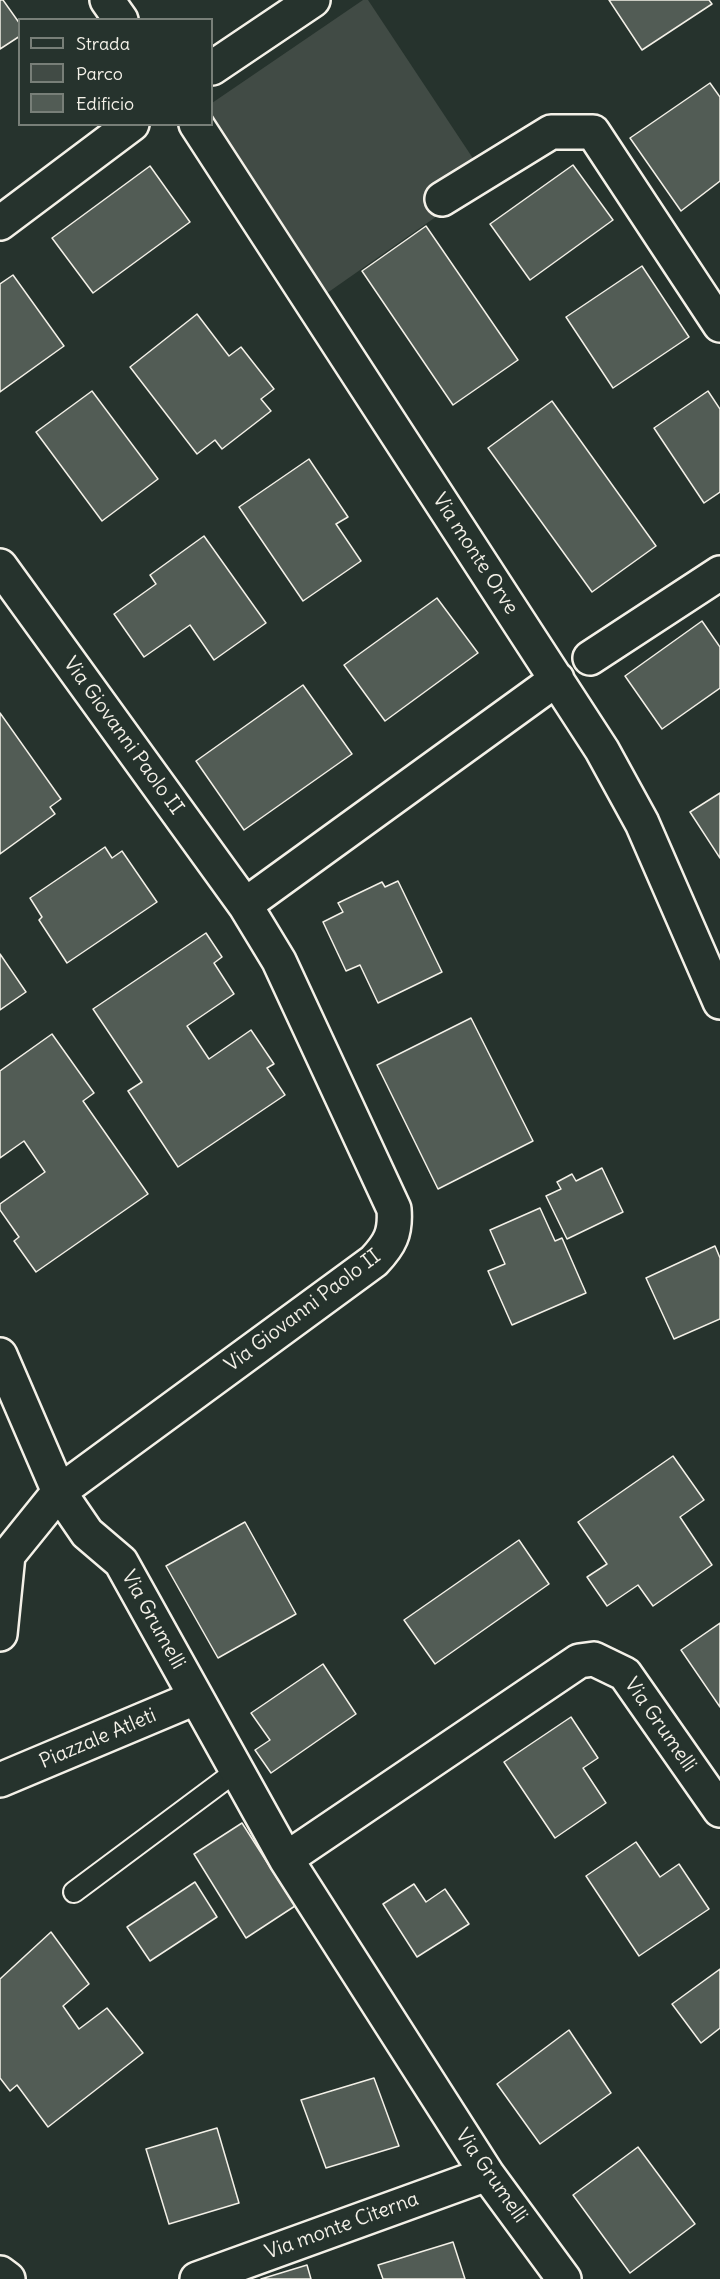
<!DOCTYPE html>
<html>
<head>
<meta charset="utf-8">
<style>
	body { margin:0 }
	#map { position:relative; width:720px; height:2279px; overflow:hidden; background:#26332d; font-family:Delius,sans-serif }
	canvas { display:block }
	.legend { position:absolute; left:18px; top:18px; width:195px; height:108px; box-sizing:border-box; background:#26332d; border:2px solid #787f78; margin:0; padding:8px 10px; list-style:none; font-size:18px; color:#f4f1e8 }
	.legend li { display:flex; align-items:center; gap:12px; height:30px }
	.legend b { width:30px; border:2px solid #787f78 }
</style>
</head>
<body>
<div id="map">
<canvas width="720" height="2279"></canvas>
<ul class="legend">
<li><b style="height:8px;background:#26332d"></b>Strada</li>
<li><b style="height:16px;background:#414b45"></b>Parco</li>
<li><b style="height:16px;background:#525c55"></b>Edificio</li>
</ul>
</div>
<script>
const ctx = document.querySelector('canvas').getContext('2d');
ctx.lineJoin = 'round';
function fill(path, color) { ctx.fillStyle = color; ctx.fill(path, 'evenodd'); }
function stroke(path, color, width, dash) { ctx.strokeStyle = color; ctx.lineWidth = width; ctx.lineCap = dash ? 'butt' : 'round'; ctx.setLineDash(dash || []); ctx.stroke(path); }
function drawText(font, color, halo, rows, align = 'center') {
  ctx.font = font + ' Delius,sans-serif'; ctx.lineWidth = 6; ctx.setLineDash([]); ctx.textBaseline = 'middle'; ctx.strokeStyle = halo; ctx.fillStyle = color; for (const [text, x, y, turn = 0] of rows) {
    ctx.save(); ctx.translate(x, y); ctx.rotate((+turn || 0) * Math.PI / 180); ctx.textAlign = isNaN(turn) ? turn : align; if (halo) ctx.strokeText(text, 0, 0); ctx.fillText(text, 0, 0); ctx.restore();
  }
}
const green = new Path2D(`
	M363,0H368L480,169L440,214L320,298L212,124V103Z`);
const building = new Path2D(`
	M0,0H3L20,24V36L0,49Z
	M609,0H709L712,4L642,50Z
	M710,83L720,97V181L681,211L630,138Z
	M573,165L613,220L530,280L490,224Z
	M150,166L190,222L93,293L52,238Z
	M426,226L518,360L453,405L362,271Z
	M642,266L689,337L613,388L566,317Z
	M13,275L64,346L0,392V284Z
	M197,314L229,356L241,347L274,389L261,399L271,411L222,449L215,440L197,454L130,367Z
	M92,391L158,479L102,521L36,432Z
	M708,391L720,409V492L704,503L654,428Z
	M552,401L656,546L592,592L488,448Z
	M309,459L348,517L336,524L361,561L303,601L239,507Z
	M204,536L266,623L214,660L190,625L144,657L114,614L156,584L150,575Z
	M437,598L478,653L385,721L344,665Z
	M702,621L720,647V688L662,729L625,676Z
	M303,685L352,754L244,830L196,761Z
	M0,713L61,799L50,807L55,814L0,854Z
	M720,793V858L690,812Z
	M105,847L112,858L122,851L157,902L67,963L39,920L42,917L30,898Z
	M398,881L442,972L378,1003L360,965L346,971L323,922L343,912L338,903L382,882L385,887Z
	M206,933L222,957L214,963L234,994L187,1026L209,1059L251,1030L274,1064L267,1068L285,1095L178,1167L128,1091L142,1082L93,1009Z
	M0,954L26,992L0,1010Z
	M471,1018L533,1141L438,1189L377,1065Z
	M52,1034L94,1093L83,1101L148,1194L36,1272L14,1241L19,1237L0,1210V1204L45,1172L24,1141L0,1158V1071Z
	M602,1168L623,1212L567,1239L546,1196L561,1189L557,1182L572,1174L576,1181Z
	M540,1208L555,1241L562,1238L586,1293L512,1325L488,1271L505,1264L490,1230Z
	M715,1246L720,1258V1319L674,1339L646,1278Z
	M673,1456L704,1500L680,1517L712,1565L653,1606L638,1585L607,1606L587,1577L607,1564L578,1522Z
	M245,1522L296,1614L218,1658L166,1566Z
	M519,1540L549,1584L435,1664L404,1620Z
	M720,1623V1707L681,1650Z
	M323,1664L356,1714L271,1773L255,1750L270,1740L251,1713Z
	M571,1717L598,1758L583,1768L606,1803L555,1838L504,1762Z
	M242,1823L295,1906L246,1938L194,1854Z
	M636,1842L660,1877L679,1864L709,1909L639,1956L586,1876Z
	M195,1882L217,1917L150,1961L127,1927Z
	M414,1884L426,1902L445,1889L469,1924L417,1957L383,1904Z
	M51,1932L89,1984L63,2006L79,2029L107,2008L143,2053L48,2127L17,2085L10,2091L0,2078V1979Z
	M720,1969V2028L701,2043L672,2004Z
	M569,2030L611,2093L540,2144L497,2084Z
	M374,2078L399,2146L326,2168L301,2100Z
	M217,2128L239,2203L169,2224L146,2149Z
	M638,2147L695,2224L630,2273L573,2195Z
	M453,2242L465,2279H383L378,2265Z
	M307,2265L311,2279H261Z`);
const service = new Path2D(`
	M74,1892L235,1772`);
const minor = new Path2D(`
	M107,0L121,20
	M212,68L313,0
	M196,124L602,750L642,823L720,1002
	M442,199L551,132H593L720,325
	M0,223L132,124
	M0,566L245,905L557,679
	M590,658L720,573
	M0,1355L59,1492L87,1533L121,1562L286,1859L487,2174L564,2279
	M0,1634L8,1555L59,1492L374,1261C390,1244 396,1233 394,1209L279,961L245,905
	M0,1780L195,1698
	M286,1859L579,1661L594,1659L625,1674L720,1810
	M0,2273L8,2279
	M197,2279L487,2174`);
const streetNames = [
	["Via monte Orve",475,554,57],
	["Via Giovanni Paolo II",123,736,54],
	["Via Giovanni Paolo II",303,1311,-37],
	["Via Grumelli",153,1620,61],
	["Via Grumelli",660,1725,55],
	["Piazzale Atleti",98,1739,-23],
	["Via Grumelli",491,2176,55],
	["Via monte Citerna",342,2226,-20]
];
fill(green, '#414b45');
fill(building, '#525c55');
stroke(building, '#f4f1e8', 1.5);
stroke(service, '#f4f1e8', 24);
stroke(minor, '#f4f1e8', 38);
stroke(service, '#26332d', 20);
stroke(minor, '#26332d', 33);
drawText('20px', '#f4f1e8', '#26332d', streetNames);
</script>
</body>
</html>
